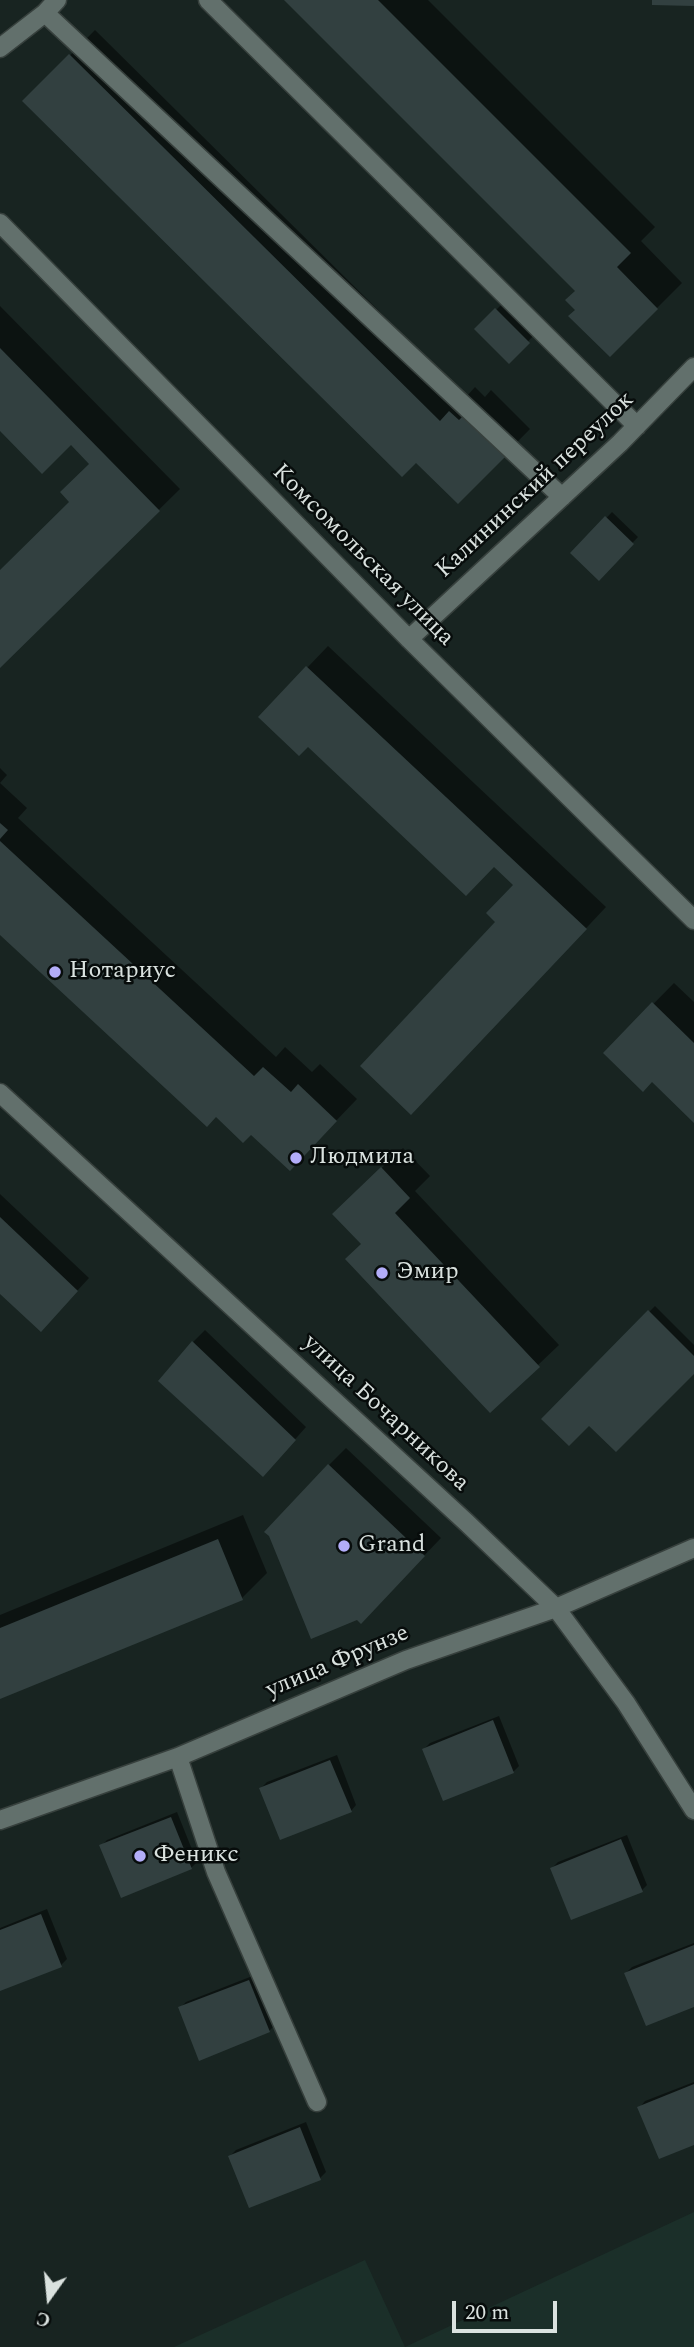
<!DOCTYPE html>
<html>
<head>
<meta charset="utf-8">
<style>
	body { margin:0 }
	#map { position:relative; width:694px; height:2347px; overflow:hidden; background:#182421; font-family:Spectral,serif }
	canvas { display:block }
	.north { position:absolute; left:14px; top:2263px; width:70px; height:70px; -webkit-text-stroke:5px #070c0b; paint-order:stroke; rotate:195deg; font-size:19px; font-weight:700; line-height:28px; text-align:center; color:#dae2df }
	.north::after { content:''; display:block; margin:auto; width:24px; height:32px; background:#dae2df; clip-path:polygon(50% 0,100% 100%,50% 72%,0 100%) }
	.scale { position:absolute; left:452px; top:2301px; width:105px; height:32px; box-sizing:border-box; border:4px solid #dae2df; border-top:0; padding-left:9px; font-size:21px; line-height:24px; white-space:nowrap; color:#dae2df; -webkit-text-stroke:5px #070c0b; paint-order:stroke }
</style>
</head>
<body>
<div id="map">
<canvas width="694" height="2347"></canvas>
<div class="north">С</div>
<div class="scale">20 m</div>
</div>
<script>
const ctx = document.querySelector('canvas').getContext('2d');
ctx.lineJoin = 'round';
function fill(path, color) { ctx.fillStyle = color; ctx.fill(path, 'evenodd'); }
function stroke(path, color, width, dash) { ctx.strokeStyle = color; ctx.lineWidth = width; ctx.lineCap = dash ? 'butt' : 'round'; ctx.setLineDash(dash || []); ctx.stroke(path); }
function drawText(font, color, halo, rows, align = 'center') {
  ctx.font = font + ' Spectral,serif'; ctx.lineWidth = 5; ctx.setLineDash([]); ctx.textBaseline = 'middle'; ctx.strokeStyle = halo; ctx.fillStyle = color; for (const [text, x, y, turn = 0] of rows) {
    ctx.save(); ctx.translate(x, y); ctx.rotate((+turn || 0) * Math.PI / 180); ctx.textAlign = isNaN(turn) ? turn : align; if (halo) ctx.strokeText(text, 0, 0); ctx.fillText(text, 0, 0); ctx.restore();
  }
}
const built = new Path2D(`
	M694,2212V2347H174L365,2260L405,2347Z`);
const shadow = new Path2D(`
	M287,0H428L655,227L641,241L682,283L610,355L577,309V291Z
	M95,30L466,397L475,387L485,397L491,390L530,429L458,502L416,461L25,101Z
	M508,298L540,329L509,361L477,329Z
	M0,306L180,489L0,666V572L71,502L91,464L71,443L0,429Z
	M612,512L638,537L599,578L573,553Z
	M328,646L606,907L432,1092L498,922L516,884L495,865L308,744L260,717Z
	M0,768L7,775L0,783L27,808L18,818L276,1057L285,1047L312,1072L320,1064L357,1099L310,1148L251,1133L216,1115L0,933Z
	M674,983L694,1002V1121L652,1080L605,1053Z
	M403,1148L430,1176L415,1191L559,1345L538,1365L363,1244L355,1193Z
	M0,1194L89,1278L53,1317L0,1291Z
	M655,1306L694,1345V1371L589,1423L543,1419Z
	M205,1330L306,1427L275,1462L193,1342Z
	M346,1448L441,1538L378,1604L329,1465Z
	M243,1515L267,1573L242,1598L0,1697V1615Z
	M499,1716L519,1766L514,1771L444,1799L424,1749L430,1743Z
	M337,1755L356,1805L351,1811L261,1788L267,1782Z
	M177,1812L197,1862L191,1868L102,1845L107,1840Z
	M627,1835L647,1885L642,1890L552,1868L558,1862Z
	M47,1909L67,1959L61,1965L0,1989V1928Z
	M694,1943V2005L626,1973L632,1967Z
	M255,1975L275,2025L269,2031L180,2008L186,2002Z
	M694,2082V2143L640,2107L645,2101Z
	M306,2122L326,2172L320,2178L230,2156L236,2150Z`);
const building = new Path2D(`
	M284,0H378L631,253L617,267L658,309L610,357L568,316L575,310L565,300L575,291Z
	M652,0H694V6L652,5Z
	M69,54L440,421L449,411L459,420L465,414L507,455L458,504L416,463L402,477L22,101Z
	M495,308L530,343L509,364L474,329Z
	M0,348L160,511L0,668V570L69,502L60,492L89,464L71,445L42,474L0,431Z
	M605,516L634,544L599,581L570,553Z
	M306,666L587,929L411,1115L360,1066L495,922L486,913L513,885L494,867L466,896L308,747L299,756L258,717Z
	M0,823L8,830L0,839Z
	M0,841L254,1076L263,1067L291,1092L298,1084L337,1121L290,1171L251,1135L243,1143L216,1117L207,1127L0,935Z
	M652,1002L694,1043V1123L652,1082L643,1092L603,1053Z
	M381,1167L410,1198L395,1213L540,1367L490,1413L345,1259L361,1244L332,1214Z
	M0,1217L78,1291L41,1332L0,1294Z
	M648,1310L694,1356V1374L616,1452L589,1426L569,1446L541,1419Z
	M192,1341L296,1440L263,1477L158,1381Z
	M328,1464L425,1556L361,1624L357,1620L311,1639L269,1536L264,1532Z
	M218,1539L243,1600L0,1699V1628Z
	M493,1720L514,1773L443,1801L422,1749Z
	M330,1760L352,1812L280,1840L259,1788Z
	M171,1817L192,1869L121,1898L99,1845Z
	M621,1839L643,1892L571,1920L550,1868Z
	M41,1914L62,1967L0,1991V1930Z
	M694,1945V2007L646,2026L624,1973Z
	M249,1980L270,2032L199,2061L178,2007Z
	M694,2084V2145L659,2159L637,2107Z
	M300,2127L321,2180L249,2208L228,2156Z`);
const minor = new Path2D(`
	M208,0L637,426
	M45,13L562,497
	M0,48L45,13L57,0
	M0,223L409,639L694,920
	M409,639L620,443L694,367
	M0,1093L466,1522L556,1608L626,1703L694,1810
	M178,1757L216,1872L317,2102
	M0,1820L178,1757L406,1660L556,1608L694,1548`);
const markers = [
	[55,972,7,"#b3adf9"],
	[296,1158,7,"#b3adf9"],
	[382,1273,7,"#b3adf9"],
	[344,1546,7,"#b3adf9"],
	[140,1856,7,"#b3adf9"]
];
const streetNames = [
	["Калининский переулок",536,486,-43],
	["Комсомольская улица",362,556,45],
	["улица Бочарникова",385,1414,43],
	["улица Фрунзе",338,1663,-23]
];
const poiNames = [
	["Нотариус",69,972],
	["Людмила",310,1158],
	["Эмир",396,1273],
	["Grand",358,1546],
	["Феникс",154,1856]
];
fill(built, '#1b2f29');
fill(shadow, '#0007');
fill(building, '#324040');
stroke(minor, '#37403d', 21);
stroke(minor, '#62706c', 18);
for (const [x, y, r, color] of markers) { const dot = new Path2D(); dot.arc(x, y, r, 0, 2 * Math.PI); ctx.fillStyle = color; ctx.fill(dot); stroke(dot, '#070c0b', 2.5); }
drawText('24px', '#dae2df', '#070c0b', streetNames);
drawText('24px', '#dae2df', '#070c0b', poiNames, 'left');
</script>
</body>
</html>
